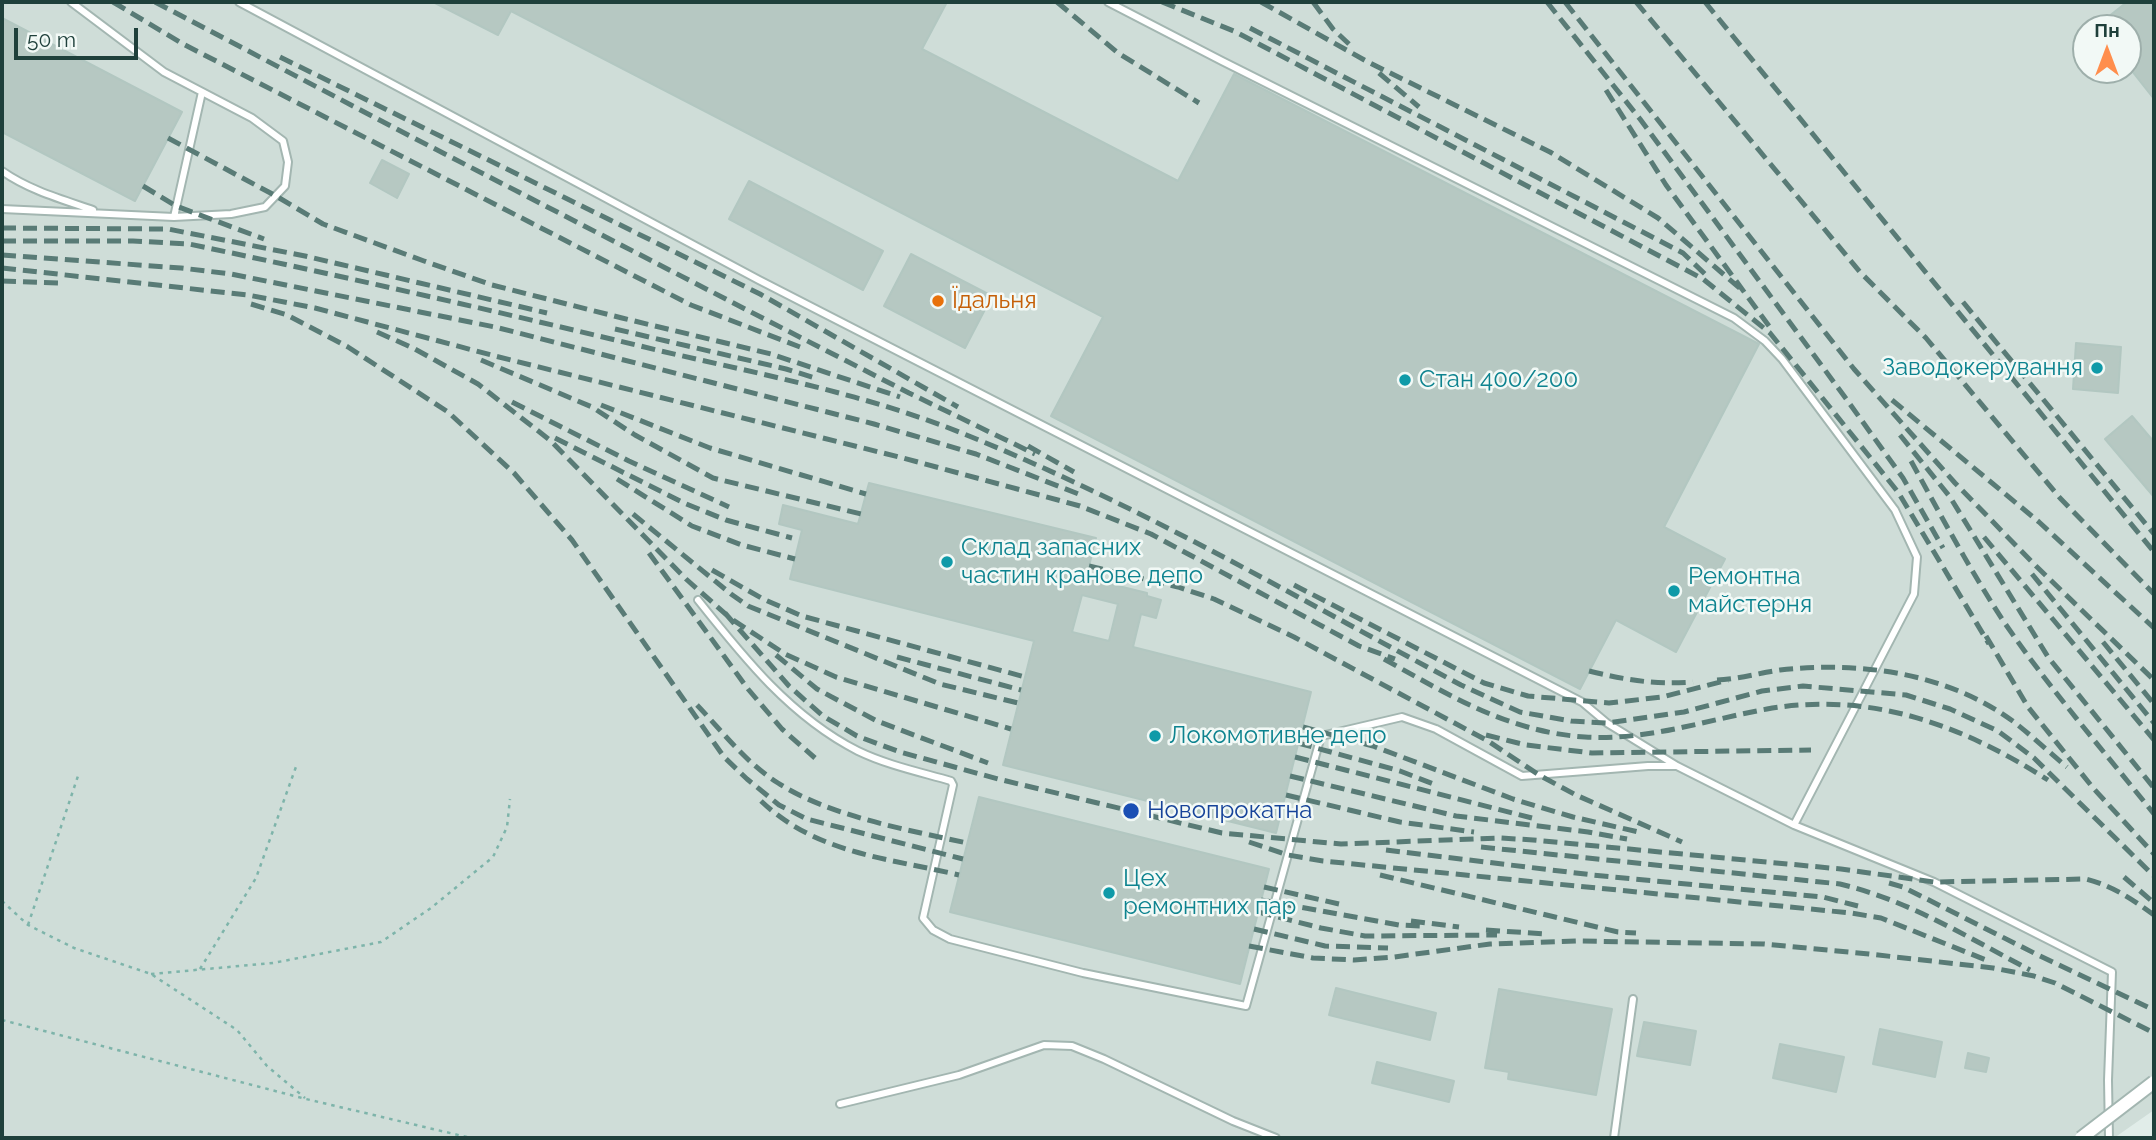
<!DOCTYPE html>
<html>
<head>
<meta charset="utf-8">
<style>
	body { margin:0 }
	#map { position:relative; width:2156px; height:1140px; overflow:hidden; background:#e1ede9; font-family:Raleway,sans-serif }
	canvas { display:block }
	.frame { position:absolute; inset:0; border:4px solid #1f403b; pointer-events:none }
	.north { position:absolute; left:2072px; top:14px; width:70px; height:70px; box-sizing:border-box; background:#f2f9f6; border:2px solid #9eafab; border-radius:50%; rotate:0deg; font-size:19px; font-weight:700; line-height:28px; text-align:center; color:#1f403b }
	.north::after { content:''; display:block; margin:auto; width:24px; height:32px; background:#ff8e4d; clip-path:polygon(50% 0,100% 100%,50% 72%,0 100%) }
	.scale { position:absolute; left:14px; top:28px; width:124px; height:32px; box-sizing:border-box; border:4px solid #1f403b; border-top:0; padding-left:9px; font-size:21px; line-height:24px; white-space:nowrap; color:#1f403b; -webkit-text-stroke:5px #f2f9f6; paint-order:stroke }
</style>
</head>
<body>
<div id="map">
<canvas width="2156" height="1140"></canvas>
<div class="frame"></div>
<div class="north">Пн</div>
<div class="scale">50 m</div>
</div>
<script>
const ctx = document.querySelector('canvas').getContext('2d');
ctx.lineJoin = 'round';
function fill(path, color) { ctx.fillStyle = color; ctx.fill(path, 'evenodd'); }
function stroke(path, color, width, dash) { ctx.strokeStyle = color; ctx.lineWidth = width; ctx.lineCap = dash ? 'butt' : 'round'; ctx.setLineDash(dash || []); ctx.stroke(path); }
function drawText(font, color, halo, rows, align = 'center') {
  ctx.font = font + ' Raleway,sans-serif'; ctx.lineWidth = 5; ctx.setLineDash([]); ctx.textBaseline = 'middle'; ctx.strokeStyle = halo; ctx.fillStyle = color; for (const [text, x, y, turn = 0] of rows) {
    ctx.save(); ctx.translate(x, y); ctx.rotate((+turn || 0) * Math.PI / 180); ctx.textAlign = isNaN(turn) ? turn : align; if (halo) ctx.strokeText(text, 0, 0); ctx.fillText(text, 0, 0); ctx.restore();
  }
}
const built = new Path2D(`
	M2,2H2154V1110L2114,1138H2ZM2086,28H2128V70H2086Z`);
const building = new Path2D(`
	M433,2H947L922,49L1178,181L1234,74L1759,344L1664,527L1725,559L1676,652L1616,620L1580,689L1051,416L1103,317L511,11L498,35Z
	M2127,2H2154V99L2128,66V28H2094Z
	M2,18L182,112L135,201L2,132Z
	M382,160L409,174L397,198L370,183Z
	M749,181L883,251L863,290L729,219Z
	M911,254L992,296L965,348L884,306Z
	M2076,343L2121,347L2118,393L2073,389Z
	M2132,416L2154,442V497L2105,439Z
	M869,483L1096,538L1086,578L1147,593V596L1161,600L1156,618L1141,614L1133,647L1311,692L1276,833L1003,765L1034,641L790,579L802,530L779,524L783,505L858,524ZM1082,595L1118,604L1109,641L1072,632Z
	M979,797L1269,869L1240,984L950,912Z
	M1336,988L1436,1013L1430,1040L1329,1015Z
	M1499,989L1612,1009L1596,1095L1508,1079L1509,1072L1485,1068Z
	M1644,1022L1696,1031L1690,1065L1637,1056Z
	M1880,1029L1942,1042L1935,1077L1873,1064Z
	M1780,1044L1844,1057L1836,1092L1773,1078Z
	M1968,1053L1989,1058L1986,1072L1965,1068Z
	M1377,1062L1454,1081L1449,1102L1372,1083Z`);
const path = new Path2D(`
	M2,901L28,925L74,948L151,974L237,1030L267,1066L305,1098
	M28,925L79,773
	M200,969L256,878L297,764
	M151,974L273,963L381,942L431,908L493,857L507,827L510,799
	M2,1020L306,1099L471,1138`);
const service = new Path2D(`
	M239,2L759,280L1582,702L1607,723L1677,766L1794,825L1934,882L2112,972L2108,1080L2109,1138
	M1108,2L1222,61L1734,318L1765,341L1782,359L1895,510L1917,557L1914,594L1794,825
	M2,171C29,190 61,199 93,210
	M2,209L174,217L231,214L265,207L285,186L288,162L283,141L252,118L164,72L71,2
	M174,217L202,92
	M698,600C744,658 791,717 858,751C887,765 920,772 951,781L953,785L923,918L933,930L950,939L1083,973L1246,1006L1321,736L1402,717L1436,729L1522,776L1648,766H1675
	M840,1104L959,1075L1044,1045L1072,1046L1104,1059L1233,1121L1276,1138
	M1614,1138L1633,999`);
const rail = new Path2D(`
	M113,2L183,44L691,305L800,347
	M155,2L412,137L745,309L909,393L1035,454
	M1057,2L1118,53L1199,103
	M1162,2L1236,32L1703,279L1770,333L1898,492L1989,644
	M1261,2L1366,61L1550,152L1658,218L1743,291
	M1313,2L1333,29L1349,44
	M1547,2L1640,119L1847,400L1903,478L1943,548
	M1565,2L1854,369L1955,483L2036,566L2154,680
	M1636,2L1860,272L1926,338L2060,498L2154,594
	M1705,2L2154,552
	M1250,28L1683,253L1707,276
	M280,57L760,294L958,407
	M1379,73L1419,107
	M1606,90L1666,185L1769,326
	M168,138L276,196L323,224L424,261L492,285L622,318L771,354L900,397
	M143,186L176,206L264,239
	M2,228L168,229L305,256L547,313
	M2,241H133L189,244C347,277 504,313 661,351C764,375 870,395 969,436C1139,505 1299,599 1461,685L1520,712L1571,721L1607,723L1684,712L1762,691L1803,686L1906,695L1950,709L1998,731L2034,758L2154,876
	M2,255L181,268L231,274L495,327L874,424L976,454L1081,495
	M2,268L248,295L315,308L495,356L903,458L1080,506L1151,534L1359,646L1395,659
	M2,281L60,283
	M1963,302L2154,534
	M251,304L287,315L348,347L448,412L514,473L572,540L724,757L747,779L779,805L807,819L963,859
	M615,329L786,369L815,378
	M377,332L413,348L478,384L551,441L686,579L730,618L785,654L836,677L1011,729
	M481,360L592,407L635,435L713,478L861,514
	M1892,400L2039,522L2154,628
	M512,402L629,461L729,507
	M601,405L710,448L866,494
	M1900,435L1950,497L2048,657L2154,788
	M555,438L684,503L726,520L792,538
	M1028,446L1074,472
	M1911,461C1940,514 1969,568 2002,619C2048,687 2103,750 2154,814
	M617,479L692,526L742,545L795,559
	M633,514L731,594L748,606L940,684L1018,703
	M1984,537L2154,740
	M649,553L748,689L782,729L815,758
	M1089,566L1178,587L1214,599L1294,637L1488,741L1539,775L1576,795L1682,842
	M712,570L763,599L802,616L1025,677
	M2032,574L2154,723
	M1294,585L1484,683L1528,696L1609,703L1662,697L1728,680
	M725,613L789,686L823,716L857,736L900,752L998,779L1222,833L1341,844L1500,838L1533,840L1841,869L1934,882L2086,879C2113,886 2132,899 2154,915
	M1986,636L2028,707L2094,789L2154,854
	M2103,642L2154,704
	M776,655L817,689L877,721L988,763
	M897,657L1021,690
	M1384,659C1449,695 1508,732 1585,737C1647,741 1706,720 1767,709C1871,691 1962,725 2048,780
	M1589,671C1626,680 1655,685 1693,682
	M1717,680C1739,679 1759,673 1780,670C1861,661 1948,673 2014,722C2032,736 2049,752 2067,767
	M697,705C722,731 746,763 778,783C829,816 908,830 967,843
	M1303,727L1373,746L1513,799L1573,817L1643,833
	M1486,735L1526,745L1592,753L1811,750
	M1298,743L1400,771L1436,785
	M1295,757L1532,818
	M1290,776L1456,816L1588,832L1627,839
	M1286,795L1400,822L1474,832
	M761,801C817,854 888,858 959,875
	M1249,842L1288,855L1323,861L1851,913L1881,918L1991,962
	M1481,847L1840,884C1908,900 1969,938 2030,970
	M1386,850L1593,875L1823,897L1858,906
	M1380,875L1563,919L1618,932L1636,933
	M2124,877L2154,903
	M1889,883L1903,887L2036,954L2154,1010
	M1264,887L1339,904
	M1261,900L1399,925L1420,926
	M1258,912L1321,928L1365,936L1497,935
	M1411,921L1459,927
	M1254,929L1325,946L1388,948
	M1486,930L1546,934
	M1249,946L1313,958L1354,960L1394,957L1490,944L1578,941L1764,944L1869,954L1993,968L2034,976L2055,983L2154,1033`);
const minorBridge = new Path2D(`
	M2081,1138L2154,1082`);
const markers = [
	[938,301,7,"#e8710a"],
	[2097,368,7,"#0f9aa8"],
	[1405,380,7,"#0f9aa8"],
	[947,562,7,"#0f9aa8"],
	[1674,591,7,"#0f9aa8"],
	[1155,736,7,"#0f9aa8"],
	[1131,811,9,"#1a4fb4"],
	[1109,893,7,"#0f9aa8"]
];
const foodNames = [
	["Їдальня",952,301]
];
const cultureNames = [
	["Заводокерування",2083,368,"right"],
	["Стан 400/200",1419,380],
	["Склад запасних",961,548],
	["частин кранове депо",961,576],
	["Ремонтна",1688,577],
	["майстерня",1688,605],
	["Локомотивне депо",1169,736],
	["Цех",1123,879],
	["ремонтних пар",1123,907]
];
const transitNames = [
	["Новопрокатна",1147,811]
];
fill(built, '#cfddd8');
fill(building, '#b6c8c2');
stroke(building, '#b2c7c1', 2);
stroke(service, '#a3b6b1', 10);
stroke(path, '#7eb4aa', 2.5, [3.5, 5]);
stroke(service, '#fff', 6);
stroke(rail, '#597b76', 5, [14, 7]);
stroke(minorBridge, '#a3b6b1', 16, []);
stroke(minorBridge, '#fff', 12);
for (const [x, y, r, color] of markers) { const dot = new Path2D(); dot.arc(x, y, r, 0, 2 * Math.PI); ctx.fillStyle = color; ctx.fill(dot); stroke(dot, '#f2f9f6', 2.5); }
drawText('24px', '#c56008', '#f2f9f6', foodNames, 'left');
drawText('24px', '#0d838f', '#f2f9f6', cultureNames, 'left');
drawText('24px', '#164399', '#f2f9f6', transitNames, 'left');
</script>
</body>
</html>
